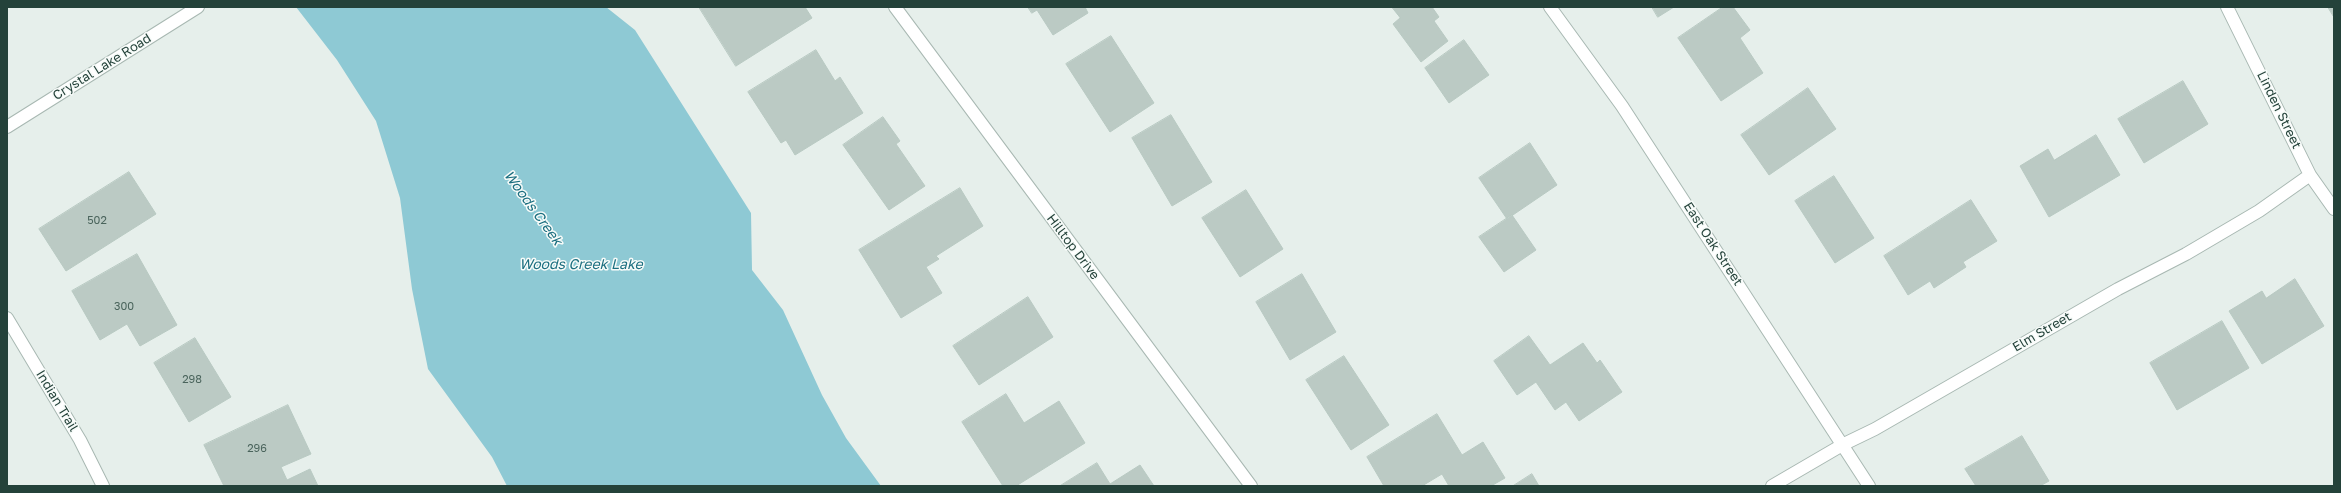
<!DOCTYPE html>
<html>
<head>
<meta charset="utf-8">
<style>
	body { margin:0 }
	#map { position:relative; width:2341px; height:493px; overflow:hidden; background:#e6efeb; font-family:"Golos Text",sans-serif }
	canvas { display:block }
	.frame { position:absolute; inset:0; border:8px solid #24423a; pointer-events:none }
</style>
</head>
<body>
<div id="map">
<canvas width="2341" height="493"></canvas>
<div class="frame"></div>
</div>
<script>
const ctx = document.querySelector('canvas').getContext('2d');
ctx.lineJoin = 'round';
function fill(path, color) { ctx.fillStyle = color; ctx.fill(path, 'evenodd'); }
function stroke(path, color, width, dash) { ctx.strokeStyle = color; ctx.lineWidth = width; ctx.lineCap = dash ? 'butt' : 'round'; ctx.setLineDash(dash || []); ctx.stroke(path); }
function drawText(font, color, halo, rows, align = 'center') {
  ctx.font = font + ' "Golos Text",sans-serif'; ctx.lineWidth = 3; ctx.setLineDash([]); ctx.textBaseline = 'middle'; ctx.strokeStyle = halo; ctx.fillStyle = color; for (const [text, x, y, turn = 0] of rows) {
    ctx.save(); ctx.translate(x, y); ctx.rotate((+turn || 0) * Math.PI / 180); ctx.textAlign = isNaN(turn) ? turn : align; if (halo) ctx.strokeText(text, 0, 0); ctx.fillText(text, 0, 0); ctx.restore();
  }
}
const water = new Path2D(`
	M296,7H606L635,30L751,213L752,270L783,310L822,395L846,438L881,486H507L492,457L428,369L412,289L400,198L376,121L337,60Z`);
const building = new Path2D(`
	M699,7H805L812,18L736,66Z
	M1028,7H1085L1088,13L1053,35L1037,10L1032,13Z
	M1392,7H1432L1439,17L1434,21L1448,41L1421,62L1393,24L1400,18Z
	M1652,7H1674L1658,17Z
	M1723,7H1733L1750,30L1740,38L1763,73L1721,101L1678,38Z
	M2328,7H2334V17Z
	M1111,36L1154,103L1110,132L1066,64Z
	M1464,40L1489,75L1449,103L1425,68Z
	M816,50L835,81L840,77L863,113L795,155L786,140L781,143L748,92Z
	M2183,81L2208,124L2144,163L2118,119Z
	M1808,88L1836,129L1769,175L1741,135Z
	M1171,115L1212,182L1172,206L1132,138Z
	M883,117L900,141L896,144L925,186L889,210L843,145Z
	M2096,135L2120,175L2049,217L2020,166L2048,149L2054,160Z
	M1530,143L1557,185L1507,219L1479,178Z
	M129,172L156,214L66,271L39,229Z
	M1834,176L1874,238L1835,263L1795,201Z
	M960,188L983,226L936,256L939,259L926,267L942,293L901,318L859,250Z
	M1246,190L1283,249L1240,277L1202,218Z
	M1971,200L1997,241L1963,262L1966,267L1934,288L1930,281L1908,295L1884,256Z
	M1512,215L1536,250L1504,272L1479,237Z
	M137,254L177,325L140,346L127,324L100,340L72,291Z
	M1302,274L1336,332L1290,360L1256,302Z
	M2295,279L2324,326L2262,364L2229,311L2262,291L2266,298Z
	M1028,297L1053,337L979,385L953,346Z
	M2222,321L2249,368L2177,410L2150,363Z
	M1529,336L1550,365L1583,343L1597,363L1600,360L1622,392L1579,421L1566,402L1555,410L1536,382L1517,395L1494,361Z
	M195,338L231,397L189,422L154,363Z
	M1344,356L1389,425L1351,450L1306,380Z
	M1006,394L1024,423L1059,401L1085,443L1016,486H1003L962,422Z
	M288,405L311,454L281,467L287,480L310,469L318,486H224L204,445Z
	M1437,414L1462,455L1483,442L1505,478L1491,486H1449L1442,474L1422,486H1384L1367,457Z
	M2022,436L2049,481L2040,486H1976L1965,469Z
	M1097,463L1110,484L1140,465L1154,486H1060Z
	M1532,474L1539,486H1513Z`);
const minor = new Path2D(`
	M895,7L1251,486
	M1550,7L1622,106L1869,486
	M2227,7L2310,175L2334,209
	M7,127L198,7
	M7,318L80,440L103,486
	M1772,486L1844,444L1875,429L2118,289L2186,254L2259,211L2310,175`);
const numberNames = [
	["502",97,221],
	["300",124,307],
	["298",192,380],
	["296",257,449]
];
const streetNames = [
	["Crystal Lake Road",102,67,-32],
	["Linden Street",2279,110,64],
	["East Oak Street",1713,244,57],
	["Hilltop Drive",1073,247,53],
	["Elm Street",2042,332,-30],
	["Indian Trail",57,401,59]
];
const waterNames = [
	["Woods Creek",533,208,54],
	["Woods Creek Lake",581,265]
];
fill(water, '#8ec9d4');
fill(building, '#bbcac4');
stroke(building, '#b8c9c2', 1);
stroke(minor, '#a8b8b2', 14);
stroke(minor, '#fff', 12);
drawText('11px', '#4a645c', null, numberNames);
drawText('13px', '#24423a', '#f7fbf9', streetNames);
drawText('italic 14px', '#1c6f80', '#f7fbf9', waterNames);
</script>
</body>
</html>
